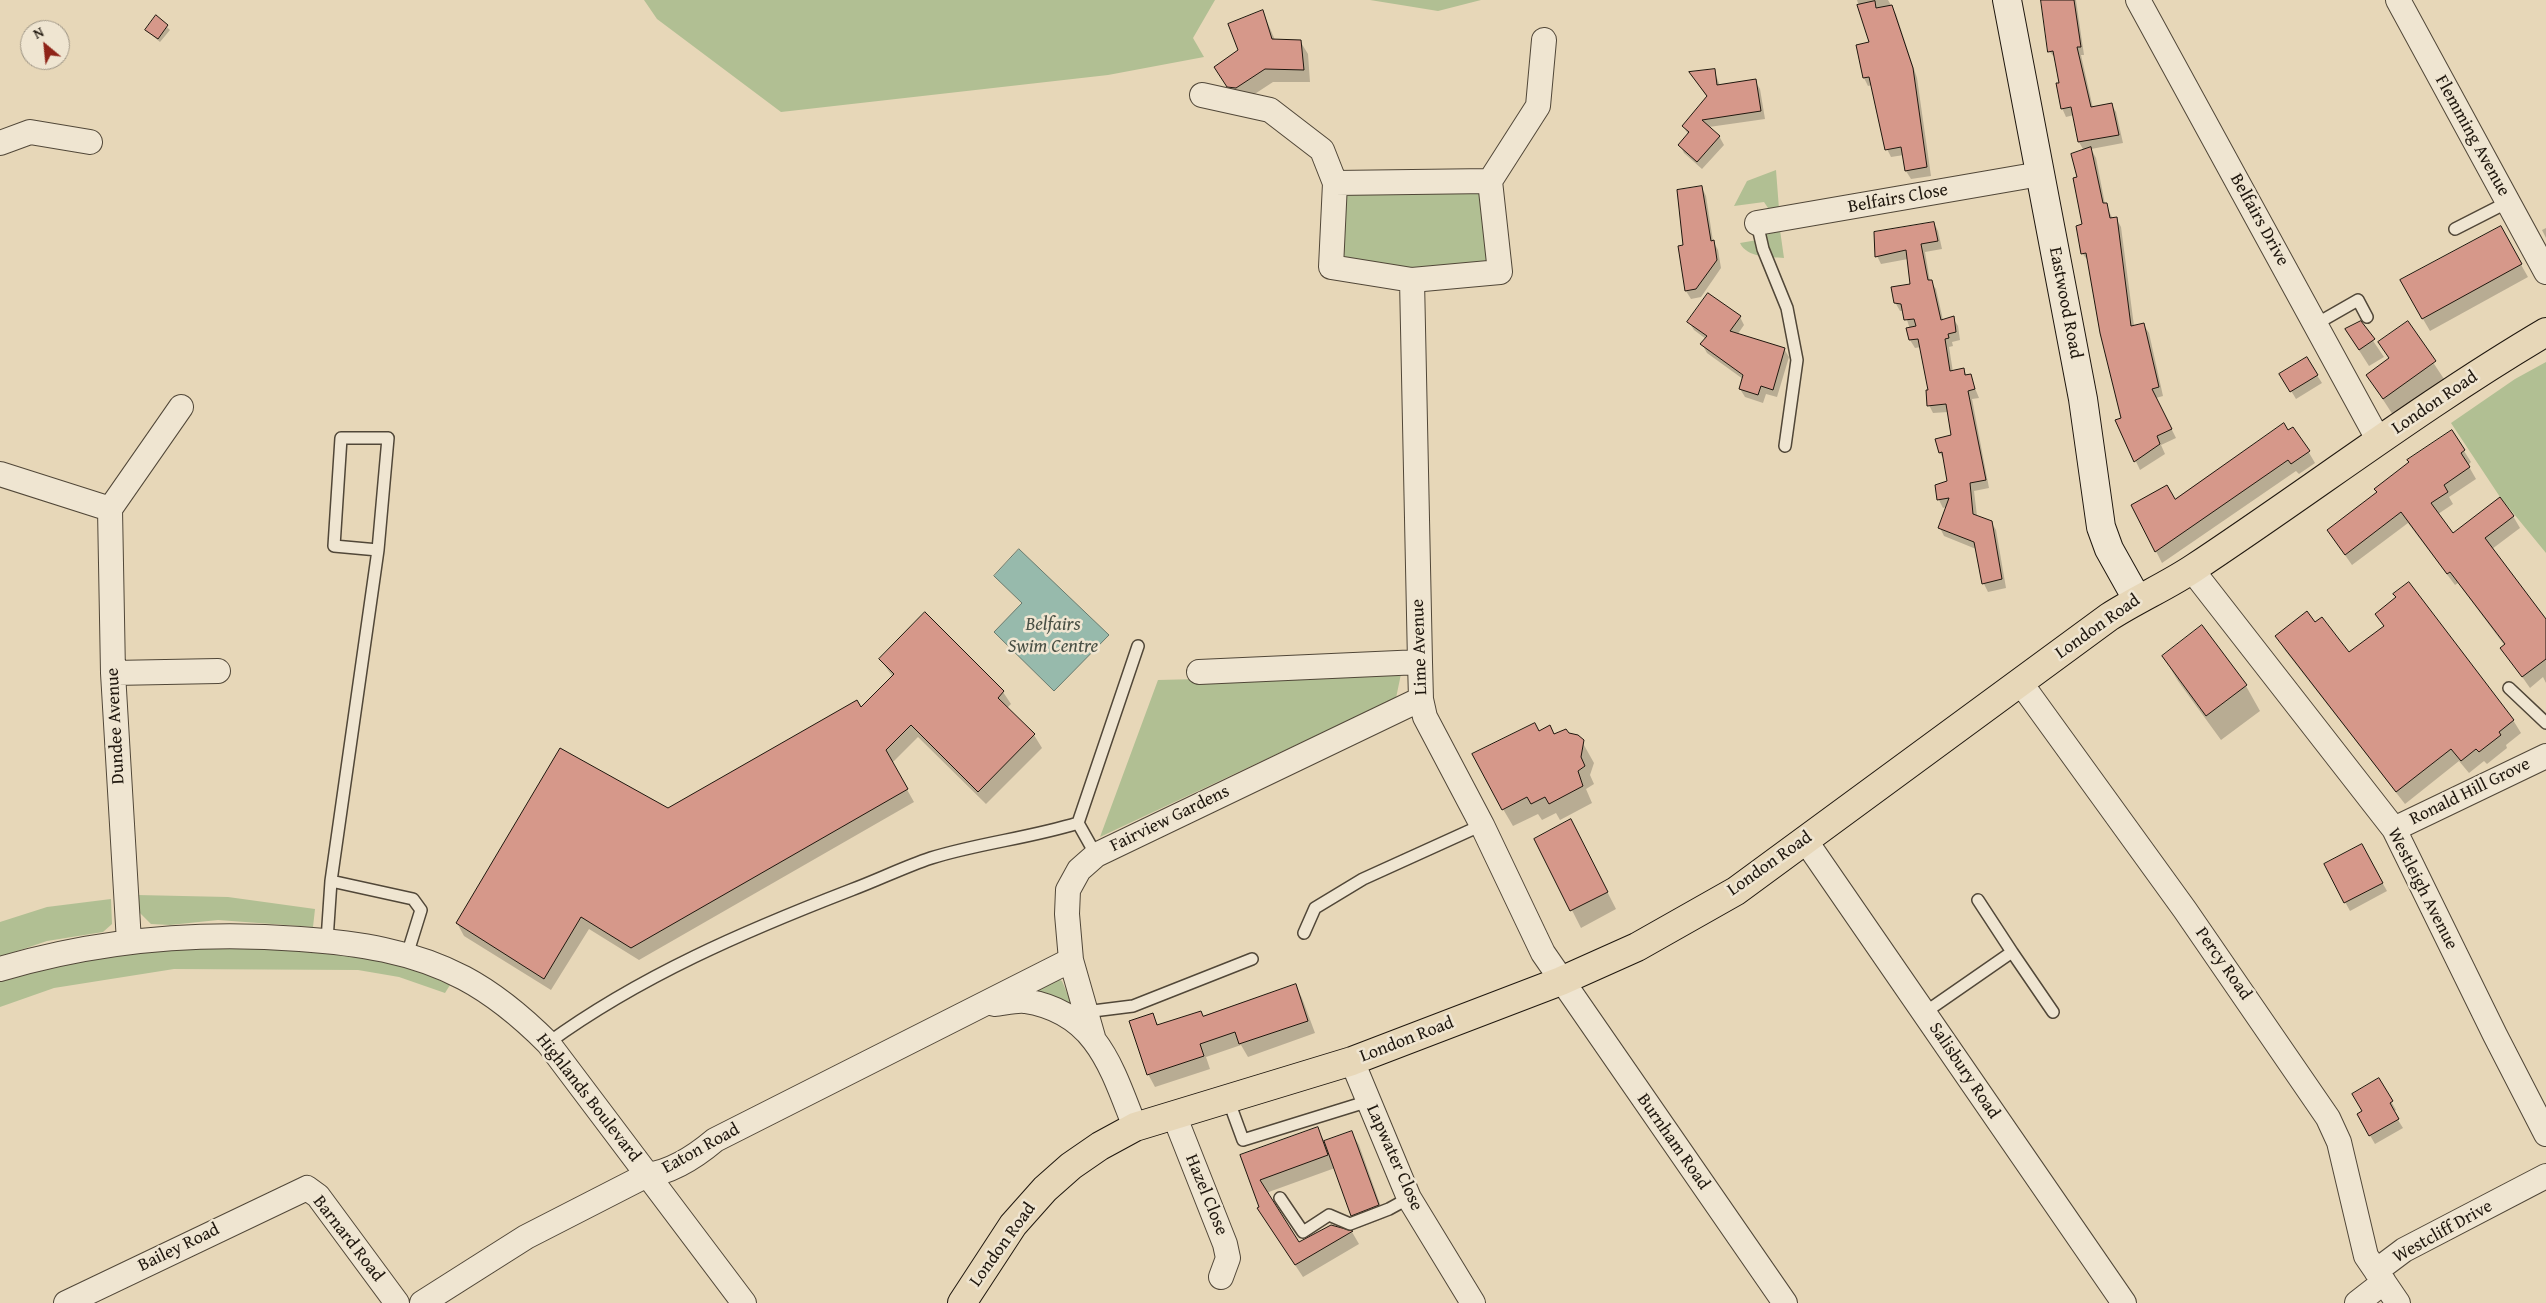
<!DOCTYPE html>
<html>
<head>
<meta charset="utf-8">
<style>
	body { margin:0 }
	#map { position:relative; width:2546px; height:1303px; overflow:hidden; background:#e7d7b8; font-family:"Gentium Book Plus",serif }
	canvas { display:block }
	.north { position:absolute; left:20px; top:20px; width:50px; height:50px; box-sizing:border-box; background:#efe5d1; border:1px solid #9c9383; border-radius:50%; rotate:332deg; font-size:14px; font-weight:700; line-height:20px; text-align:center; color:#1f170e }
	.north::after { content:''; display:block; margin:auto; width:18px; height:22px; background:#8f2418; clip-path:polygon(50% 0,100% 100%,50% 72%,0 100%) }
</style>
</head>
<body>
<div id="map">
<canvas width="2546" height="1303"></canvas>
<div class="north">N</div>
</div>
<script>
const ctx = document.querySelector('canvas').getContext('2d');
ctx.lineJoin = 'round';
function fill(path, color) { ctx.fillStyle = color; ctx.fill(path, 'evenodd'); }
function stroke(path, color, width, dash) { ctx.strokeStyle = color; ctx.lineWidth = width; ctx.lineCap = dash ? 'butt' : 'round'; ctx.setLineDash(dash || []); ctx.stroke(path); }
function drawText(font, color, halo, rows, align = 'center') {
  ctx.font = font + ' "Gentium Book Plus",serif'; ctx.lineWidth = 5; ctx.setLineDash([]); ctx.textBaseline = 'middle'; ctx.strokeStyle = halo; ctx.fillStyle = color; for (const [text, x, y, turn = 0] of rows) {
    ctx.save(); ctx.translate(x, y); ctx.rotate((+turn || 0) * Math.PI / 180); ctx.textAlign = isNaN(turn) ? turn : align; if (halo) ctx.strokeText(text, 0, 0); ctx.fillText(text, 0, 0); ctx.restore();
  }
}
const green = new Path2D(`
	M644,0H1215L1193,38L1204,57L1108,75L781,112L657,19Z
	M1370,0H1481L1438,11Z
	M1776,170L1779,209L1770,211L1764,202L1734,206L1747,181Z
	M1485,186L1493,266L1412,273L1339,262L1342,190Z
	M1779,223L1784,258C1770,257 1747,258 1740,243L1763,239V227Z
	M2546,362V553L2500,497L2451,423L2515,379Z
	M1401,674L1396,698L1100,837L1158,680Z
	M137,895L228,897L315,909L313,927L218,920L170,925L151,924L139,912Z
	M111,899L112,924L103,932L47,941L0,957V922L47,907Z
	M200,944L335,951L412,968L450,985L445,993L399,977L358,970L174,969L54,988L0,1007V982L69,958Z
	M1056,978L1062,981L1072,1005L1069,1008L1035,995L1034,991Z`);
const water = new Path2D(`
	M1019,549L1109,635L1054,691L994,632L1022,603L994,576Z`);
const shadow = new Path2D(`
	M1857,0H1888L1896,14L1917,78L1931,176L1911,179L1906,171L1904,155L1891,157L1887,149L1872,85L1868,86L1864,78L1858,46L1871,43Z
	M2042,0H2076L2084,55H2081L2093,108L2111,104L2116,112L2123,143L2091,149L2096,158L2105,204L2113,219L2116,218L2121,227L2134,326L2143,324L2149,333L2163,396L2156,398L2176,438L2161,445L2165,454L2140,470L2117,421L2123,418L2089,262L2082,253L2083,225L2079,178L2084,151L2079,142L2074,115L2066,117L2062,108L2060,84L2056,59L2049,51Z
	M1263,12L1275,40L1300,41L1308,54L1310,82H1273L1244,101L1236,99L1223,80Z
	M156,17L170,30L160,42L146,30Z
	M1714,70L1720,86L1755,81L1760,89L1765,119L1709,127L1719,136L1724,145L1702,169L1684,153L1680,145L1688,134L1683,126L1707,97L1696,81Z
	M1702,188L1706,196L1713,241L1718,250L1721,268L1701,297L1691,299L1686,291L1680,247L1684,246Z
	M1934,223L1938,231L1942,249L1925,252L1930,281L1936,289L1943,320L1953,318L1958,326L1960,340L1952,342L1953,346L1949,347L1953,372L1964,370L1967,376H1970L1979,398L1972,399L1989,488L1974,491L1977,516L1991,522L1996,530L2006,588L1988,592L1984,584L1976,549L1944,536L1940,528L1947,507L1943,508L1939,500L1948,482L1945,461L1940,453L1952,436L1948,412L1933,413L1929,405L1930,391L1921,347L1915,348L1910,340V329L1904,311H1900L1895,302L1911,285L1908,259L1881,264L1877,256Z
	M2546,228V238L2542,230Z
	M2507,240L2528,277L2430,331L2423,319Z
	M1740,317L1744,325L1737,335L1784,349L1789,357L1777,397L1766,394L1763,403L1745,397L1740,389L1743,379L1707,353L1702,344L1706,339L1694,330L1689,322Z
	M2361,323L2384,357L2369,366L2346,330Z
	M2407,323L2444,379L2393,415L2367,375L2390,359L2380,342Z
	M2306,358L2322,383L2296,399L2281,374Z
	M2288,432L2308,451L2315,463L2299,474L2296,471L2162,563L2133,506L2175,500Z
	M2452,432L2471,462L2468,465L2476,479L2449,497L2453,504L2438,514L2453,535L2513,516L2520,528L2492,549L2546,621V683L2543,677L2530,688L2502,648L2505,646L2458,583L2455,585L2408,523L2352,565L2328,531L2378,493Z
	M925,614L1003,692L1011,704L1007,708L1034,735L1042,748L986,804L918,737L892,763L914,802L639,960L589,929L551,990L464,936L457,923L668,809L861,709L893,677L880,659Z
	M2376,614L2513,720L2521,733L2506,745L2507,748L2487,764L2484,761L2469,773L2459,761L2405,804L2284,649L2277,636L2315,624L2349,654L2384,627Z
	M2163,656L2246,686L2260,711L2221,740L2178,681Z
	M1539,733L1568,734L1580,738L1594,763L1590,775L1594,784L1586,789L1592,803L1560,820L1556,813L1542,820L1538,814L1513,826L1503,809Z
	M1580,838L1616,909L1581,928L1536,839Z
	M2361,845L2387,891L2350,911L2325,865Z
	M1295,985L1302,998L1315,1033L1248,1057L1241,1045L1206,1057L1210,1069L1155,1087L1148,1074L1152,1015L1159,1026L1203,1017Z
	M2379,1080L2396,1110L2393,1112L2403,1128L2375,1144L2358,1115L2364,1112Z
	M1317,1129L1325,1142L1352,1133L1359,1145L1385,1218L1359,1228L1352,1215L1335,1168L1266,1193L1298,1244L1331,1226L1352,1232L1359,1244L1303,1277L1266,1221L1242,1156Z`);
const building = new Path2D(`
	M2041,0H2074L2081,47H2077L2091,107L2112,103L2119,135L2078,142L2071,107L2061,109L2056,83H2059L2053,51L2048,52Z
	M1875,1L1876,8L1892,5L1913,68L1927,167L1905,171L1901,147L1885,150L1869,77L1863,78L1856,45L1869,42L1857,5Z
	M1263,10L1272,39L1301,40L1304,70L1265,69L1236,88L1227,87L1214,67L1238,50L1228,24Z
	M156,15L168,25L158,39L145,30Z
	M1715,69L1717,85L1756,79L1761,111L1702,120L1720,136L1697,162L1678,145L1689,132L1682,126L1707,96L1689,72Z
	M2091,147L2103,203H2107L2110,218L2117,217L2131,326L2144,323L2159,387L2152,389L2172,429L2157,436L2160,444L2134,462L2115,420L2121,418L2100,333L2086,253L2081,254L2076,226L2082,224L2073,178L2077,177L2071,154Z
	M1702,186L1711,241L1714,240L1717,260L1696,289L1685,291L1678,246L1683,245L1677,190Z
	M1934,222L1938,241L1921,244L1928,280H1932L1941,320L1954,316L1956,332L1948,334L1949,338L1945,339L1950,371L1964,368L1965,375L1971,374L1975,389L1968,391L1986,480L1970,483L1973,514L1992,521L2002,579L1982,584L1974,542L1938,528L1949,498L1937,500L1935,485L1947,481L1942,452L1939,453L1935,439L1951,435L1946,404L1927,406L1926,390H1928L1918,339L1909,340L1906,328L1916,326L1914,319L1904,320L1901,304L1894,303L1891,287L1910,284L1906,250L1875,257L1874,232Z
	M2501,226L2522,264L2422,319L2400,280Z
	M1708,293L1741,316L1730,331L1785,348L1773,390L1761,386L1758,395L1739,389L1743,375L1700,344L1707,336L1687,322Z
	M2361,321L2375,339L2359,350L2345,329Z
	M2408,321L2436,361L2383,399L2366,375L2389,358L2378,342Z
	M2307,357L2318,375L2290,392L2279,374Z
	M2284,423L2288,430L2293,427L2310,451L2291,464L2288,460L2155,552L2131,505L2167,485L2175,499Z
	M2452,430L2465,450L2461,453L2470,467L2444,485L2448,492L2431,503L2453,533L2500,497L2514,516L2485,538L2546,619V659L2522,677L2500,648L2505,644L2450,572L2447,574L2401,512L2345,555L2327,530L2377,492L2374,489L2409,462L2407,460Z
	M2409,582L2514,720L2499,732L2501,735L2479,752L2476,749L2461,761L2451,749L2396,792L2275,636L2307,611L2315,622L2322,617L2349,652L2384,626L2375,614L2396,597L2393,594Z
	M925,612L1004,691L998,698L1035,734L978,792L911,725L886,750L908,789L631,948L581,917L544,979L456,923L560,748L668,808L857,700L861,707L894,674L879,659Z
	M2202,625L2247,685L2206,716L2162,656Z
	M1535,723L1539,731L1550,725L1554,734L1566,729L1569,733L1578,735L1584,740L1581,757L1585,766L1578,771L1583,786L1549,804L1545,797L1531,804L1527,797L1502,810L1472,754Z
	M1571,819L1608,892L1570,911L1534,839Z
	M2362,844L2383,883L2344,903L2324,864Z
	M1296,984L1308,1021L1239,1044L1235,1032L1200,1044L1204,1056L1147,1075L1129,1021L1153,1013L1157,1025L1201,1011L1203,1016Z
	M2379,1078L2393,1101L2390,1103L2399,1119L2369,1136L2357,1114L2362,1111L2352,1094Z
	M1318,1127L1328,1155L1260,1180L1299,1242L1331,1225L1353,1231L1295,1265L1257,1208L1259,1207L1240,1155Z
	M1352,1131L1379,1205L1351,1216L1324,1141Z`);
const lane = new Path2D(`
	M1757,223L1763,249L1787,308L1797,360L1785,446
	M2455,229L2508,202
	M2316,324L2358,300L2367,317
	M2509,688L2546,723
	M1096,855L1078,823L1138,646
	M331,881L413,899L421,910L407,955
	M1304,933L1315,908L1363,879L1482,825
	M327,940L331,881L378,550L388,438H341L334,546L378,550
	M2012,952L2053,1012
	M1085,1012L1133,1006L1252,959
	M1924,1013L2012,952L1978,900
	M548,1043C640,976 745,931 851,890C878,880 904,867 931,858C979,843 1030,838 1078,823
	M1228,1099L1243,1140L1369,1101
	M1280,1198L1303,1232L1329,1215L1350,1224L1389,1209L1409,1198`);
const street = new Path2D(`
	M2138,0L2379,441
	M2398,0L2546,272
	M1202,95L1270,110L1322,150L1335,183
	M0,143L30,132L90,142
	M1490,181L1500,272L1412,280L1331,267L1335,183Z
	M1490,181L1538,106L1544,40
	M1757,223L2040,174
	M1412,280L1420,662L1421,699L1425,717L1482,825L1543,953L1785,1303
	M0,474L110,509
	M110,509L113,673L129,942
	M110,509L181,407
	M2192,570L2394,829L2495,1035L2546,1134
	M1199,672L1420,662
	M113,673L218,671
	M2020,682L2185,910L2328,1118L2339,1142L2366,1256L2398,1303
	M2394,829L2546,756
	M1805,840L2124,1303
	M0,969C98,940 198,931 300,939C357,943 413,951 464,978C496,995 523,1018 548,1043L744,1303
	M994,1004C1004,1003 1016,1000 1025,1001C1097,1012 1112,1069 1135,1127
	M1093,1037L1071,960L1067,914L1068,890L1079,870L1096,855L1421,699
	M1352,1061L1409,1198L1473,1303
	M1174,1115L1225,1244L1228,1258L1221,1277
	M2376,1271L2404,1250L2546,1176
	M66,1303L307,1188L318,1196L397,1303
	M422,1303L526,1237L647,1175C672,1172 696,1156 715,1140L1071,960
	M2357,1303L2384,1282`);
const secondary = new Path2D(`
	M2007,0L2083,399L2101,527L2109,549L2137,599`);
const primary = new Path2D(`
	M962,1303L1013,1225L1045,1189L1071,1166L1100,1146L1135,1127L1352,1061L1561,981L1637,947L1736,891L2109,617C2137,599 2167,586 2194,568C2312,490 2424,404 2546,332`);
const streetNames = [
	["Flemming Avenue",2472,136,61],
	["Belfairs Close",1898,199,-10],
	["Belfairs Drive",2259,220,61],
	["Eastwood Road",2065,303,79],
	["London Road",2435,403,-34],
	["London Road",2098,627,-35],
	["Lime Avenue",1420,647,-92],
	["Dundee Avenue",116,726,-93],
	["Ronald Hill Grove",2470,792,-26],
	["Fairview Gardens",1170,819,-26],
	["London Road",1770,864,-35],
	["Westleigh Avenue",2422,889,63],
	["Percy Road",2223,964,55],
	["London Road",1407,1040,-21],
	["Salisbury Road",1964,1071,56],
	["Highlands Boulevard",588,1098,52],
	["Burnham Road",1673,1142,55],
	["Eaton Road",701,1149,-29],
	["Lapwater Close",1394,1158,66],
	["Hazel Close",1206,1195,68],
	["Westcliff Drive",2443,1232,-29],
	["Barnard Road",348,1239,52],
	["London Road",1003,1245,-54],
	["Bailey Road",179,1248,-26]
];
const waterNames = [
	["Belfairs",1053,625],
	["Swim Centre",1053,647]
];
fill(green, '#b1bf93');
fill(water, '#97baac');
stroke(water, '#67796d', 1);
fill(shadow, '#0003');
fill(building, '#d6988a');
stroke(building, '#1f170e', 1);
stroke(lane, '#514738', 14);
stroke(street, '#514738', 26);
stroke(secondary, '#1f170e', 30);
stroke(primary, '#1f170e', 30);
stroke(lane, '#efe5d1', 11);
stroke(street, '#efe5d1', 24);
stroke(secondary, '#efe5d1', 28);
stroke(primary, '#e7d7b8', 28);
drawText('18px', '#1f170e', '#efe5d1', streetNames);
drawText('italic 19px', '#495045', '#efe5d1', waterNames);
</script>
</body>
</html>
